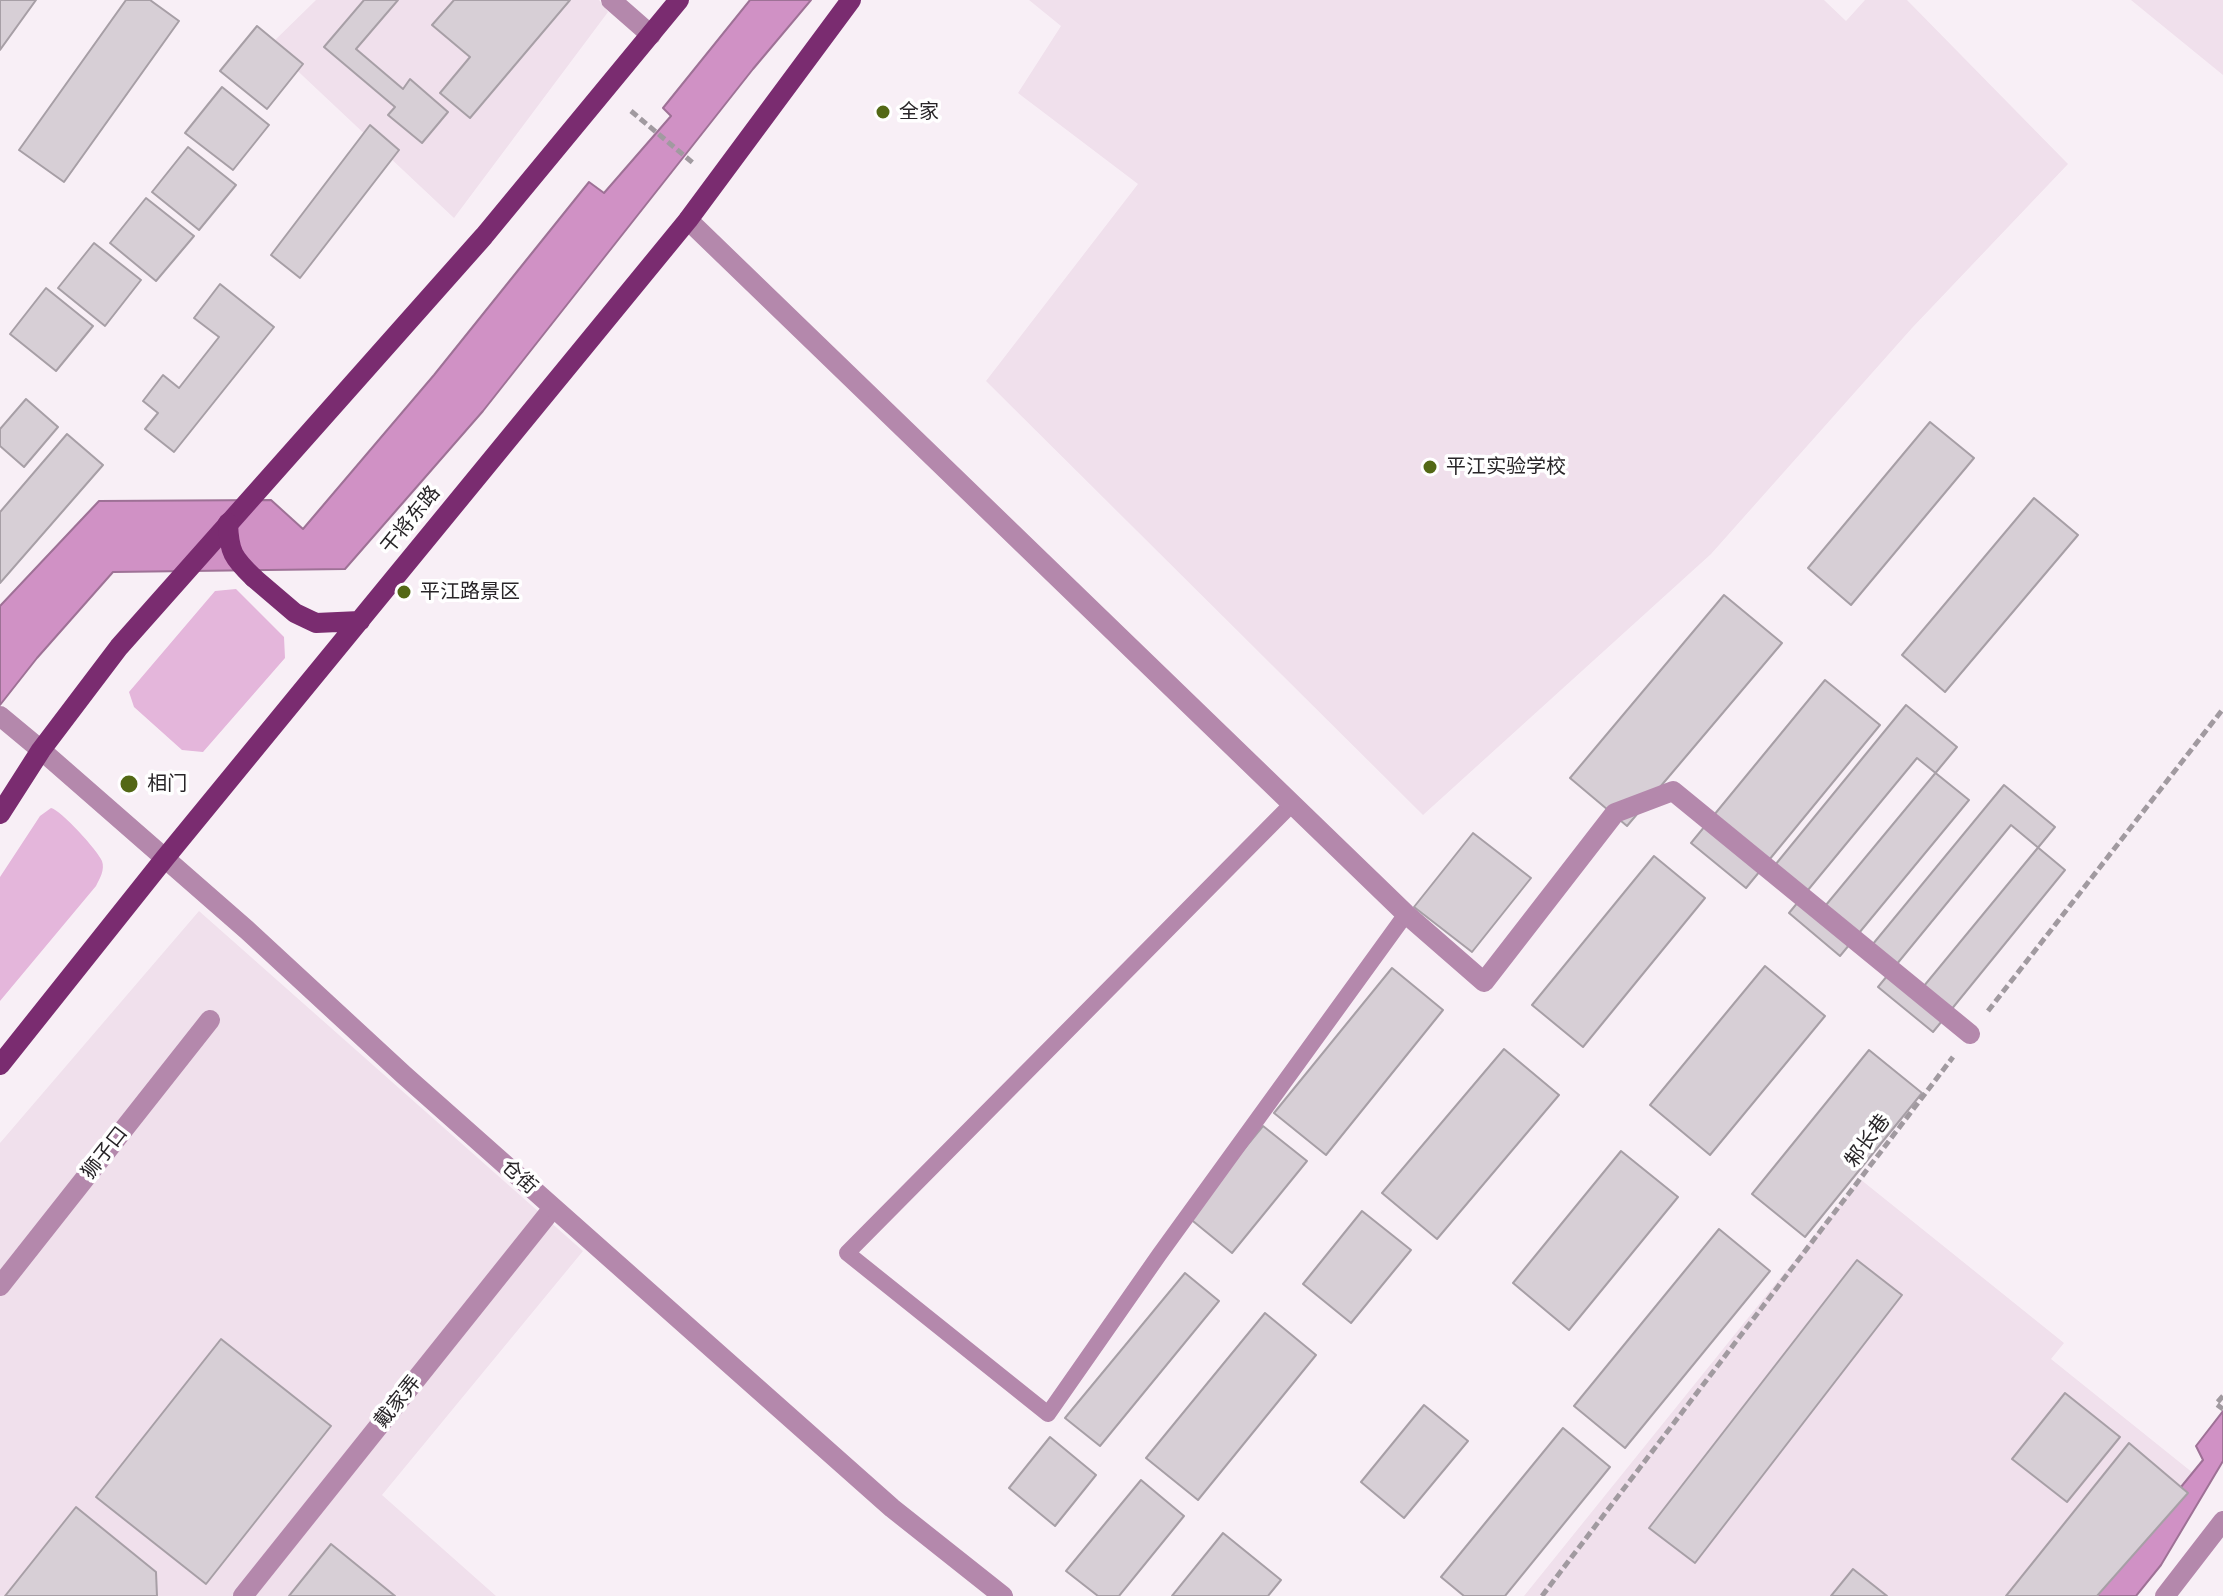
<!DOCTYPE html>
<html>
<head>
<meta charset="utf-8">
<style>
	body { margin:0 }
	canvas { display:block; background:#f8eff6 }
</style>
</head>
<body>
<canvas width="2223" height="1596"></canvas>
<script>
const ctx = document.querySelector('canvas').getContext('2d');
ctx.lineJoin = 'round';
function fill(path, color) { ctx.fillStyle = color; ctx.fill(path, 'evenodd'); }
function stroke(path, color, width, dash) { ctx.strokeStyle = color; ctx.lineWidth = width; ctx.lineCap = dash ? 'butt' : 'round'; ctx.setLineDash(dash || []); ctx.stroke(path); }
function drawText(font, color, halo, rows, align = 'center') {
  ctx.font = font + ' "PT Sans","Noto Sans SC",sans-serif'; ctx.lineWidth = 7; ctx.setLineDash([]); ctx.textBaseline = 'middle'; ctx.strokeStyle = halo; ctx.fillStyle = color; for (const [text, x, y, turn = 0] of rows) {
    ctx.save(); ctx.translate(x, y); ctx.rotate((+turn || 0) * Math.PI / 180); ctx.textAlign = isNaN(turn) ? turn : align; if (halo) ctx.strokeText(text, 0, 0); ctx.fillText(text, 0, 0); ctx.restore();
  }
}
const built = new Path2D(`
	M316,0H599L608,12L454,218L270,45Z
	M1029,0H1824L1846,21L1865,0H1907L2068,164L1912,328L1711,554L1423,815L986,381L1138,184L1018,93L1061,26Z
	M2131,0H2223V75Z
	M199,911L583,1251L382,1495L496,1596H0V1143Z
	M1860,1179L2064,1343L2051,1359L2203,1481L2111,1596H1524Z`);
const green = new Path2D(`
	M236,589L284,637L285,658L203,752L182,750L134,707L129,692L215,591Z
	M51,808C61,810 98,851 102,861C105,870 100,878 96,886L0,1001V877L40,816Z`);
const water = new Path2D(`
	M750,0H811L753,69L483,411L345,569L113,572L37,658L0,705V606L99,501L271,500L303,529L434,375L589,182L604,193L671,116L663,108Z
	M2223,1411V1461L2161,1565L2136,1596H2092L2203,1460L2196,1446Z`);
const building = new Path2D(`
	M0,0H36L0,50Z
	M126,0H150L179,21L64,182L19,150Z
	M364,0H398L356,49L403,89L410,79L448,112L422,143L388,115L395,107L324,47Z
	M454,0H570L470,118L440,93L470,57L432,25Z
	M257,26L303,64L267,109L220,71Z
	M222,87L269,125L233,170L185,133Z
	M370,125L399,150L300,278L271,255Z
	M188,147L236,185L199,230L152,192Z
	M146,198L194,236L156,281L110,243Z
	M94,243L141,280L105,326L58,288Z
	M220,284L274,327L174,452L145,429L158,413L143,401L163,375L179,388L219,337L194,318Z
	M46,288L93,326L56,371L10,334Z
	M26,399L58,427L24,467L0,446V429Z
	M1930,422L1974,458L1851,605L1808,568Z
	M67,434L103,465L0,583V512Z
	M2034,498L2078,535L1945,692L1902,655Z
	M1724,595L1782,643L1627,826L1570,778Z
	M1825,680L1880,725L1746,888L1691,843Z
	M1906,705L1957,747L1821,911L1771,870Z
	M1917,758L1969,800L1840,956L1789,913Z
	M2004,785L2055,827L1919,992L1868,950Z
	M2011,825L2065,870L1933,1032L1878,987Z
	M1473,833L1531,878L1472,952L1414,907Z
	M1654,856L1705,898L1583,1047L1532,1005Z
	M1765,966L1825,1016L1710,1155L1650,1105Z
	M1392,968L1443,1010L1326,1155L1274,1113Z
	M1504,1049L1559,1095L1437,1239L1382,1193Z
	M1869,1050L1922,1093L1805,1237L1752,1194Z
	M1263,1126L1307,1161L1232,1253L1188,1217Z
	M1621,1151L1678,1197L1569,1330L1513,1283Z
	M1362,1211L1411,1250L1351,1323L1303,1284Z
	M1719,1229L1770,1271L1625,1448L1574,1406Z
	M1857,1260L1902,1295L1695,1563L1649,1528Z
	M1185,1273L1219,1301L1100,1446L1065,1418Z
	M1265,1313L1316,1355L1198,1500L1146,1458Z
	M221,1339L331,1426L206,1584L96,1497Z
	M2065,1393L2120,1437L2067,1502L2012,1459Z
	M1424,1405L1468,1441L1404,1518L1361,1482Z
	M1563,1428L1610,1467L1505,1596H1464L1441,1577Z
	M1050,1437L1096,1475L1055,1526L1009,1488Z
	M2129,1443L2188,1493L2097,1596H2006Z
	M1141,1480L1184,1516L1119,1596H1098L1066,1571Z
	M76,1507L156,1572L157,1596H5Z
	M1223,1533L1281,1580L1268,1596H1172Z
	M331,1544L395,1596H289Z
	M1853,1569L1887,1596H1831Z`);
const path = new Path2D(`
	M1988,1011L2223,709
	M2223,1396L2216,1404L2223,1409
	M1542,1596L1953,1057`);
const service = new Path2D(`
	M1292,804L847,1253L1048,1414L1159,1255L1406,914`);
const pedestrian = new Path2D(`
	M0,1286L210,1020
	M243,1596L553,1208
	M2165,1596L2223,1521`);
const minor = new Path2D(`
	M611,0L651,35
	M688,220L1406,914L1484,982L1615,813L1673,791L1970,1034
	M0,716L41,750`);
const tertiary = new Path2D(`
	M41,750L247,930L404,1075L892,1508L1003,1596`);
const primary = new Path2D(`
	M254,578L295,613L316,623L360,621
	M0,814L41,750L119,647L484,236L679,0
	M0,1065L165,858L688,220L851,0`);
const pathBridge = new Path2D(`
	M631,111L693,163`);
const primaryBridge = new Path2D(`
	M228,523C229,552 233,558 254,578`);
const markers = [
	[883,112,8,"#536815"],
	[1430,467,8,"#536815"],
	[404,592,8,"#536815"],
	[129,784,10,"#536815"]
];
const poiNames = [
	["全家",899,112],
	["平江实验学校",1446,467],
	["平江路景区",420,592],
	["相门",147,784]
];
const streetNames = [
	["干将东路",411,520,-51],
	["邾长巷",1868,1141,-53],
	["狮子口",105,1153,-52],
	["仓街",519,1177,42],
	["戴家弄",398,1402,-51]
];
fill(built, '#f0e0ec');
fill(green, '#e4b6db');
fill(water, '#d091c5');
stroke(water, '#9e7196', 2);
fill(building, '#d7cfd6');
stroke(building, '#a79fa6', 2);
stroke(path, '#a19aa0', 5, [8, 4]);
stroke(service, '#b488ac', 16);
stroke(pedestrian, '#b488ac', 20);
stroke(minor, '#b488ac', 20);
stroke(tertiary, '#b488ac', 20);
stroke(primary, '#7a2c70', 20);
stroke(pathBridge, '#a19aa0', 5, [8, 4]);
stroke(primaryBridge, '#7a2c70', 20);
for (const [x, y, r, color] of markers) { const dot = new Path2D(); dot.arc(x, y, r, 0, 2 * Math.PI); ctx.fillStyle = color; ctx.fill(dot); stroke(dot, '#fff', 3); }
drawText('20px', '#282528', '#fff', poiNames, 'left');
drawText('20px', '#282528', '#fff', streetNames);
</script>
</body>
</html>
